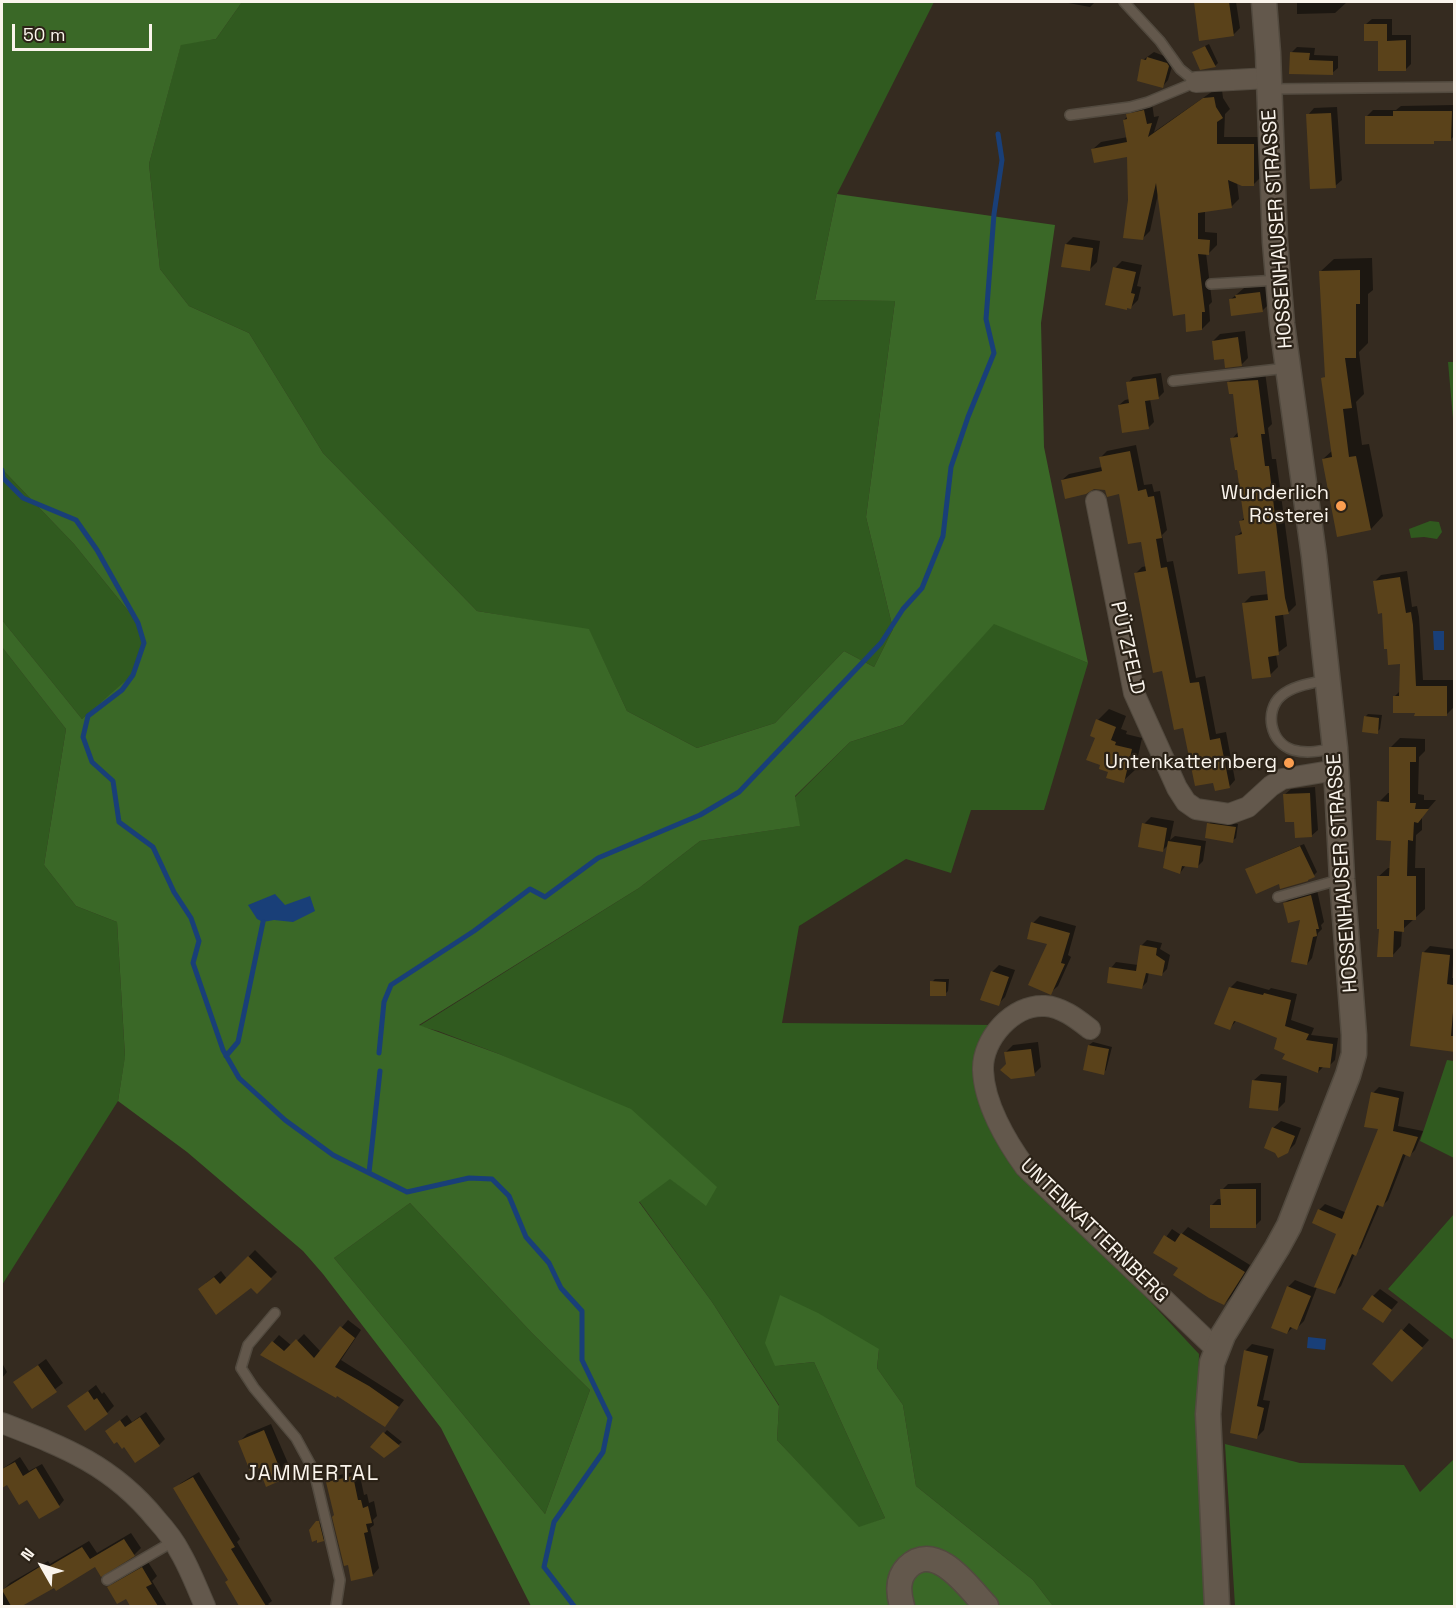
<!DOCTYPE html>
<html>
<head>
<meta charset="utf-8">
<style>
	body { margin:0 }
	#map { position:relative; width:1456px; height:1608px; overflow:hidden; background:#352b20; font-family:"Space Grotesk",sans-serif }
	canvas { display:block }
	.frame { position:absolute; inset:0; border:3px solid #faf4ec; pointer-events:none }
	.north { position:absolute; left:12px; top:1536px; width:60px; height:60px; -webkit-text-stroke:4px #2b2217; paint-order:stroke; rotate:309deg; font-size:16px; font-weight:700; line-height:24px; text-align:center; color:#faf4ec }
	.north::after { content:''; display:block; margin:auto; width:21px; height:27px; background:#faf4ec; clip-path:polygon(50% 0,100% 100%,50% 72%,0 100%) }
	.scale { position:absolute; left:12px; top:24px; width:140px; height:27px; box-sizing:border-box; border:3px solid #faf4ec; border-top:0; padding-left:8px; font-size:18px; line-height:21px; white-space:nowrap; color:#faf4ec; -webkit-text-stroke:4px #2b2217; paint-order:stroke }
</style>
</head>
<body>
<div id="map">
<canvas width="1456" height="1608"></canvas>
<div class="frame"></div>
<div class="north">N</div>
<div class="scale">50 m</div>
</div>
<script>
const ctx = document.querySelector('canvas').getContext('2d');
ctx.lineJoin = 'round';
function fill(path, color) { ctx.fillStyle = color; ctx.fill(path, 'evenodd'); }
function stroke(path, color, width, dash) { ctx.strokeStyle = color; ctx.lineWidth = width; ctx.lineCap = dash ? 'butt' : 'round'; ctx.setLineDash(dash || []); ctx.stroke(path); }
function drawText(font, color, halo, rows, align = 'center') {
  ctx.font = font + ' "Space Grotesk",sans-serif'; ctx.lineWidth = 4.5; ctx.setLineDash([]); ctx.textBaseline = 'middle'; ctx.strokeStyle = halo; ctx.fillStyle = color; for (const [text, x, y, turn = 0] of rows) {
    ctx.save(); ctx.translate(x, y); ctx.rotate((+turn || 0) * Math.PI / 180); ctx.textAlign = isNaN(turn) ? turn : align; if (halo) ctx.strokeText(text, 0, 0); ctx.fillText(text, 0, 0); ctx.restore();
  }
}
const green = new Path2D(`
	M242,2H934L837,194L815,300L895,301L866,517L893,629L874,667L844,651L775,723L697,748L627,711L589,630L477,611L323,453L249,333L189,306L160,269L149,164L181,44L216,39Z
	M1448,362H1454V430Z
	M2,469L74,544L138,623L144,643L133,675L82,719L2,620Z
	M1430,521L1439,522L1442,532L1437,539L1424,537L1411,538L1409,529Z
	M994,623L1088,663L1044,810H971L951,873L906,859L799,926L782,1023L995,1025L978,1061L1018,1169L1131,1281L1199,1354L1198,1390L1205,1606H1053L1033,1580L916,1486L903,1405L877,1368L879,1349L775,1366L814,1362L885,1518L859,1528L777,1440L779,1405L712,1302L639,1201L670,1178L706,1206L556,1080L499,1054L438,1031L419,1026L639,888L700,841L799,826L795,797L850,742L903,725Z
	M2,647L66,729L44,865L76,906L117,922L125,1057L118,1101L2,1285Z
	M1447,1060L1454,1061V1158L1420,1141Z
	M410,1203L532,1333L590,1390L545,1514L334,1258Z
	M1454,1214V1340L1388,1289Z
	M1225,1444L1300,1463L1404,1465L1420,1492L1454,1459V1606H1235Z`);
const forest = new Path2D(`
	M2,2H242L216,39L181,45L149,164L160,269L189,306L249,333L323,453L477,611L589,629L627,711L697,748L775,723L844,651L874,667L893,629L866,517L895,301L815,300L837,194L1055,225L1041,323L1044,447L1088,663L994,624L903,725L850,742L795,796L800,826L700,841L639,888L419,1025L499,1054L631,1109L717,1187L706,1206L670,1179L639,1202L712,1302L779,1406L777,1440L859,1527L885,1518L814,1362L775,1366L765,1343L780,1295L818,1313L879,1349L877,1368L903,1405L916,1486L1033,1580L1053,1606H531L441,1428L323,1274L303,1251L187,1152L118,1101L125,1056L117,922L76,906L44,865L66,729L2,647V620L82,719L132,675L143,643L138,623L74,544L2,469ZM410,1203L532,1333L590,1390L545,1514L334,1258Z`);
const water = new Path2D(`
	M1433,631H1444V650H1434Z
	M275,894L285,905L310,896L315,911L293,922L274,920L263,922L257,919L248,905Z
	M1308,1337L1326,1339L1325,1350L1307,1348Z`);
const shadow = new Path2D(`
	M1063,2H1095L1090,7Z
	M1203,2H1236L1240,28L1233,35L1208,38Z
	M1297,2H1347L1335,13L1297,14Z
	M1372,19H1392V35H1411V64L1405,70L1366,24Z
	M1209,44L1218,63L1215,66L1193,52Z
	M1297,47L1315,48L1314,55L1338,56V68L1332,73L1291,53Z
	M1154,52L1174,60L1168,80L1163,86L1143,60Z
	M1222,90L1223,98L1230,109L1225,114L1224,137H1261V177L1253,185L1237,182L1239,199L1231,207L1205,211V232L1217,233V245L1209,253H1206L1212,302L1209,305L1210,321L1202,329L1186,312L1158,194L1150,231L1142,239L1129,200L1128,155L1093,149L1101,142L1128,137L1124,120L1136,107L1152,103L1154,117L1159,116L1154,132L1213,91Z
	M1454,105V136L1451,139H1436L1433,142L1366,117L1373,110H1396L1401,106Z
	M1337,107L1342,180L1335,186L1308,115L1314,108Z
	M1073,237L1100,241L1097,262L1090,269L1066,244Z
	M1372,258L1373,290L1368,294V343L1359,352L1364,394L1356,402L1362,445L1369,444L1383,516L1371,529L1323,459L1333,450L1323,379L1327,374L1321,271L1334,259Z
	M1122,261L1142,265L1137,286L1141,287L1138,300L1131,307L1115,268Z
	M1267,286L1269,304L1262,311L1230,300L1244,288Z
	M1245,331L1248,358L1241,365L1213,341L1220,334Z
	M1265,372L1272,424L1268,428L1272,459H1276L1296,605L1288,613L1283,614L1287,646L1276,654L1278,667L1270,675L1243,604L1251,596L1269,594L1266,569L1236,537L1243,530L1241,521L1245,517L1232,439L1239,431L1234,392L1229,382L1236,374Z
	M1161,373L1164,392L1159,397L1150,399L1154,422L1149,427L1119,405L1125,400L1130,399L1128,383L1133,377Z
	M1136,445L1144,485L1152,484L1154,492L1160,491L1167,530L1162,535L1167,562L1173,561L1196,678L1205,676L1216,734L1226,732L1235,780L1229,787L1214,781L1184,726L1163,670L1136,573L1142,567L1147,566L1142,540L1120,492L1062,480L1069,474L1102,467L1101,457L1107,451Z
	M1407,571L1412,607L1417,606L1419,617L1423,680H1453V708L1446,715L1416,711L1395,696L1401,690V663L1374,582L1381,575Z
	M1109,709L1126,716L1121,729L1127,731L1126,734L1142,738L1135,770L1123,781L1110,771L1098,720Z
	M1368,714L1382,715L1380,729L1377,732L1365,717Z
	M1400,738L1425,739V751L1419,757L1418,794L1424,795V800H1436L1422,816V830L1416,835L1415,868H1425V909L1402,930L1401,946L1392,956L1380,928L1378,877L1388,868H1391L1393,839L1379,802L1388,793H1391V747Z
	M1315,787L1318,830L1311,836L1296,820L1284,795L1291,789Z
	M1151,817L1174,821L1170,840L1175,836L1206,841L1203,861L1197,867L1186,865L1180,873L1169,844L1163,850L1144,824Z
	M1212,820L1238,824L1236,838L1232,841L1209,824Z
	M1304,844L1317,872L1314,875L1280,882L1247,870L1250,867Z
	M1317,890L1324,922L1321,925L1322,929L1318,933L1312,958L1307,964L1302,918L1285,903L1290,898Z
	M1040,916L1076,926L1068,955L1071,957L1058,986L1050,993L1049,943L1033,923Z
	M1147,940L1162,943L1160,949L1170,955L1167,969L1162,974L1149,972L1147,982L1142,987L1111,968L1116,962L1138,965L1141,946Z
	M1430,946L1454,949L1452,978H1454V1050L1424,952Z
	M999,965L1015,970L1005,997L998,1004L992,972Z
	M935,979H949L948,991L945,994L932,982Z
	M1237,981L1269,990L1271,988L1297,994L1291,1020L1314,1028L1311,1035L1338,1038L1335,1060L1329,1066H1324L1318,1072L1286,1053L1279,1037L1237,1020L1230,1028V988Z
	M1038,1042L1041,1067L1034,1074L1007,1064L1006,1052L1013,1045Z
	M1093,1042L1112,1047L1106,1070L1103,1073L1089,1045Z
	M1261,1074L1287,1076L1285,1102L1278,1109L1253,1081Z
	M1379,1087L1404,1092L1398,1126L1423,1131L1415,1150L1409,1156L1406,1154L1388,1200L1382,1206L1380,1204L1361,1248L1355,1253L1341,1286L1335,1292L1317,1287L1304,1321L1297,1328L1293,1327L1287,1333L1288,1287L1295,1280L1315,1288L1338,1233L1319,1210L1325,1204L1347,1213L1380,1128L1373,1093Z
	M1281,1121L1301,1128L1295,1144L1287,1152L1273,1128Z
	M1261,1183V1220L1255,1226L1211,1206L1218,1199H1222V1190L1228,1184Z
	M1188,1227L1250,1265L1231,1297L1224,1304L1180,1268L1155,1252L1172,1229L1181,1235Z
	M255,1250L277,1272L257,1292L251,1286L217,1313L206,1283L221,1271L227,1279Z
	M1380,1289L1398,1302L1382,1321L1373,1296Z
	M348,1320L361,1330L341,1360L404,1400L385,1425L338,1394L336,1396L273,1342L279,1335L292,1346L304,1334L321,1352Z
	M1409,1323L1429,1340L1399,1373L1374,1364Z
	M1252,1344L1274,1349L1263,1400L1270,1401L1264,1430L1257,1437L1245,1351Z
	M46,1359L63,1383L32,1407L15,1382Z
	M2,1363L7,1372L2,1378Z
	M96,1385L102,1394L104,1392L114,1406L107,1413L69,1406Z
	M146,1412L165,1439L159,1445H124L107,1431L127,1415L132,1422Z
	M271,1424L291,1470L284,1478L267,1485L259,1466L240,1441L247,1434Z
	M387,1430L402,1442L384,1456L373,1447Z
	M20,1457L29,1471L42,1464L64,1500L59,1506L28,1498L7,1483L2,1486V1469Z
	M359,1471L364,1495L367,1494L369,1503L374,1501L377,1516L373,1520L374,1525L370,1528L379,1568L373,1575L335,1515L328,1483L334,1476Z
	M199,1472L240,1539L237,1542L272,1601L268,1604L270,1606H241L226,1583L229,1580L175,1489L181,1483Z
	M322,1520L326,1537L323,1540L311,1531Z
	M131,1533L141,1548L134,1555L96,1565L54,1586L21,1606H2V1591L10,1583L48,1561L50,1564L89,1541L97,1553Z
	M148,1562L157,1576L152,1581L167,1606H132L126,1597L109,1587L115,1581Z`);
const stream = new Path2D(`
	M2,470L3,478L23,498L76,520L97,550L138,623L144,643L133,675L122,690L88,716L83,737L92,762L113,781L119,822L153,847L174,892L191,918L199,941L193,963L223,1050L239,1078L285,1120L333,1155L407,1192L469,1178L492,1179L509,1196L526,1237L549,1263L561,1288L582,1311V1360L610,1418L603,1452L554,1522L544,1567L574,1606
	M379,1053L384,1002L391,985L474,931L530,889L545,897L598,858L700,815L739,792L881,643L903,609L922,588L943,536L951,467L968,417L994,353L986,319L994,214L1002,160L998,134
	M226,1056L238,1042L263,922
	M369,1173L380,1071`);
const building = new Path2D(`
	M1194,2H1229L1234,36L1199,41Z
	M1364,24H1387V41L1406,40V71H1378V41H1364Z
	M1205,46L1216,67L1200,70L1192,52Z
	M1290,52L1310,53L1309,60L1333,61V75L1289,74Z
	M1147,57L1167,63L1169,66L1163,88L1137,81L1141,59L1146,60Z
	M1214,97L1216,107L1223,118L1217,122V144H1254V186H1242L1228,180L1232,208L1198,213V239L1210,240L1209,255L1198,254L1205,312H1202V330L1186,332L1185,314L1173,316L1156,183L1143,240L1123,238L1128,200L1127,157L1094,163L1091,149L1127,142L1123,120L1127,119L1126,114L1144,110L1147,124L1152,123L1148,137L1203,98Z
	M1393,111H1452L1451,141H1434V144H1365V116H1393Z
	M1331,113L1336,188L1310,189L1306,114Z
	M1065,244L1093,248L1090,271L1061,267Z
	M1113,267L1136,272L1131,293L1135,294L1131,309L1127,308V310L1105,305Z
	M1360,270V304H1356V358H1345L1352,408L1343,409L1349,457L1356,456L1371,530L1337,537L1322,459L1332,457L1321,378L1325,377L1319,271Z
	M1260,292L1263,312L1231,316L1229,299L1236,298L1235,295Z
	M1238,337L1242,366L1225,368L1224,359L1214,360L1212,341Z
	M1156,378L1159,399L1145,401L1149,429L1122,433L1118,405L1129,403L1126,382Z
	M1258,380L1265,434H1261L1265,466H1269L1285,598L1289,614L1275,616L1279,655L1268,657L1271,677L1252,679L1242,603L1268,600L1265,571L1238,574L1235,536L1242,534L1239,521L1244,520L1237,470H1235L1230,438L1238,437L1233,394H1229L1227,382Z
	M1130,451L1138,491L1146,489L1148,497L1154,496L1162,538L1156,539L1161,568L1167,567L1190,683L1199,682L1210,740L1220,738L1230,788L1215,791L1213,783L1195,786L1183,728L1174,730L1162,671L1153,673L1134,573L1146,571L1141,542L1128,544L1119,494L1107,497L1105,490L1094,489L1086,494L1065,499L1061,480L1102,471L1099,457Z
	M1400,577L1406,613L1411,612L1413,625L1416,686H1447V716H1414L1415,713H1393V696H1399L1400,664L1388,665L1387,649H1384L1382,613L1378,614L1373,581Z
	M1364,716L1379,718L1378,734L1362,732Z
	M1096,719L1116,727L1111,740L1116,742L1115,745L1132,749L1124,783L1106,778L1108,772L1099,769L1100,765L1086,760L1095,738L1090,736Z
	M1389,747H1416V762H1410V803H1416L1415,809H1429L1418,823L1414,822L1413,841L1408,840L1407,876H1416V920H1404V932L1394,931L1393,957H1377L1379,929H1377V876H1389L1391,841L1376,840L1377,801L1389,802Z
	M1310,793L1312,837L1295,838L1294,822H1285L1283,794Z
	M1142,823L1167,828L1163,852L1138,847Z
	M1207,823L1236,827L1233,843L1205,838Z
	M1168,841L1201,846L1198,868L1182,866L1180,874L1163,868Z
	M1300,846L1315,877L1308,880V881L1280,889L1279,884L1256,894L1245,869Z
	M1311,895L1319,929H1316L1317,936L1313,937L1307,965L1291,962L1300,920L1288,923L1283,903Z
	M1031,922L1070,933L1061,963L1065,964L1051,995L1028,985L1047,944L1027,939Z
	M1140,945L1157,948L1156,955L1165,961L1162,976L1146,973L1142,989L1107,983L1109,967L1136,971Z
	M1422,952L1450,955L1447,984L1453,985V1012L1451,1036H1455V1052L1410,1046Z
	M991,971L1009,977L999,1006L980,1000Z
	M930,981L946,982V996H930Z
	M1229,987L1263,995L1264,993L1291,1000L1285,1026L1309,1034L1306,1040L1333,1044L1330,1068L1319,1067L1318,1073L1282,1059L1285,1054L1274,1049L1277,1038L1238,1022L1234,1021L1230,1030L1214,1024Z
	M1088,1045L1109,1049L1104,1075L1083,1070Z
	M1031,1049L1035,1076L1011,1079L1000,1070L1006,1064L1004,1052Z
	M1252,1080L1281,1083L1278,1111L1249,1108Z
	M1371,1092L1399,1098L1393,1131L1418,1137L1410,1157L1403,1154L1383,1207L1377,1205L1356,1256L1352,1254L1335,1294L1314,1287L1336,1234L1312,1223L1318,1209L1342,1219L1378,1129L1364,1127Z
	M1272,1127L1295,1136L1288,1153L1278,1158L1275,1153L1264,1148Z
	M1220,1189H1256V1228H1210V1205H1221Z
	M1181,1233L1245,1272L1224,1305L1209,1298L1173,1275L1178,1268L1153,1253L1164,1235L1175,1242Z
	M248,1256L272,1279L257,1294L251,1288L216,1315L198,1289L214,1277L220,1284Z
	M1287,1286L1311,1296L1297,1330L1290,1327L1287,1334L1271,1328Z
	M1372,1295L1392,1310L1383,1323L1362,1309Z
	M340,1326L355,1338L335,1367L369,1386L399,1407L385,1427L337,1396L336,1398L260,1355L272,1341L284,1351L296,1339L314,1358Z
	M1401,1329L1423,1348L1392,1382L1372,1364Z
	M1244,1350L1268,1356L1257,1406L1264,1408L1257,1439L1230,1433Z
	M38,1365L57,1392L32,1409L13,1382Z
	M88,1391L94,1400L97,1398L108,1414L85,1431L67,1406Z
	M140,1417L160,1446L135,1463L124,1447L122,1449L117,1442L114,1444L105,1431L120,1420L125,1427Z
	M264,1430L284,1479L266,1487L259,1468L250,1471L238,1441Z
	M383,1432L400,1446L384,1458L370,1447Z
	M15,1462L23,1476L36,1468L60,1507L39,1519L27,1500L19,1505L7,1485L2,1488V1469Z
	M353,1476L358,1500H361L363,1508L368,1506L372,1523L366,1524L368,1532L364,1533L373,1576L351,1581L348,1565L344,1566L332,1517L334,1515L326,1482Z
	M193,1477L235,1547L231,1549L266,1606H239L225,1582L228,1580L173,1488Z
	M316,1521H319L324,1541L317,1543V1540L312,1542L309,1530Z
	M124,1539L135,1556L101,1577L95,1567L56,1591L54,1588L22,1606H11L2,1590L41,1566L43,1570L82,1547L90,1559Z
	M142,1567L152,1584L146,1587L158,1606H130L126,1599L117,1604L107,1587Z`);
const service = new Path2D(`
	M1124,2L1160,41L1180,69L1196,82
	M1271,89L1454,87
	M1070,115L1130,107L1148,102L1196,82
	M1211,284L1278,280
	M1173,381L1287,368
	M1326,680C1312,683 1292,686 1281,696C1264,711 1270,743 1293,750C1307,754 1321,751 1335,748
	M1278,897L1342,879
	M275,1313L248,1345L241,1368L254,1388L296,1438L314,1471L340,1580L336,1606
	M107,1580L174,1541`);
const minor = new Path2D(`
	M1196,82L1269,78
	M1096,501L1134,693L1177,788L1186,802L1196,809L1229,814L1248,807L1271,786L1282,779L1336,770
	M1090,1029C1077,1019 1062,1007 1045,1006C1013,1004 982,1039 983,1070C984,1103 1006,1141 1025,1167L1216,1349
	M2,1423C64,1447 112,1465 156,1519C165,1529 174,1540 180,1552C190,1569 197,1588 205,1606`);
const tertiary = new Path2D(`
	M902,1606C898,1592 897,1578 908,1567C936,1540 969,1588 986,1606
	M1217,1606L1208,1414L1212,1363L1223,1335L1277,1248L1289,1226L1348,1075L1354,1054V1035L1342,879L1335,748L1314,556L1282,324L1275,242L1268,53L1264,2`);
const markers = [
	[1341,506,6,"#fb9e50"],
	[1289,763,6,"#fb9e50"]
];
const streetNames = [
	["HOSSENHAUSER STRASSE",1278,229,-94],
	["PÜTZFELD",1127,648,77],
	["HOSSENHAUSER STRASSE",1343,873,-94],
	["UNTENKATTERNBERG",1094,1231,44]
];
const poiNames = [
	["Wunderlich",1329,494],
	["Rösterei",1329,517],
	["Untenkatternberg",1277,763]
];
const neighbourhoodNames = [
	["JAMMERTAL",312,1474]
];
fill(green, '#305a1f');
fill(forest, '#3a6827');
fill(water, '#193f78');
fill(shadow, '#0007');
stroke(stream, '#193f78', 5);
fill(building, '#5a421a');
stroke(service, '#524a3f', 12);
stroke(minor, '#524a3f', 22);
stroke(tertiary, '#524a3f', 27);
stroke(service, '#63584c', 9);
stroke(minor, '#63584c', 20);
stroke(tertiary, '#63584c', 24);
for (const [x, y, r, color] of markers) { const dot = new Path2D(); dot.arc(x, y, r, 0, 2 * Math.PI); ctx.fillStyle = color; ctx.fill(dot); stroke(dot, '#2b2217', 2); }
drawText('20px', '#faf4ec', '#2b2217', streetNames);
drawText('20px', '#faf4ec', '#2b2217', poiNames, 'right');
ctx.letterSpacing = '1.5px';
drawText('21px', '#faf4ec', '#2b2217', neighbourhoodNames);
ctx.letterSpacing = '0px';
</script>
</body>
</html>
